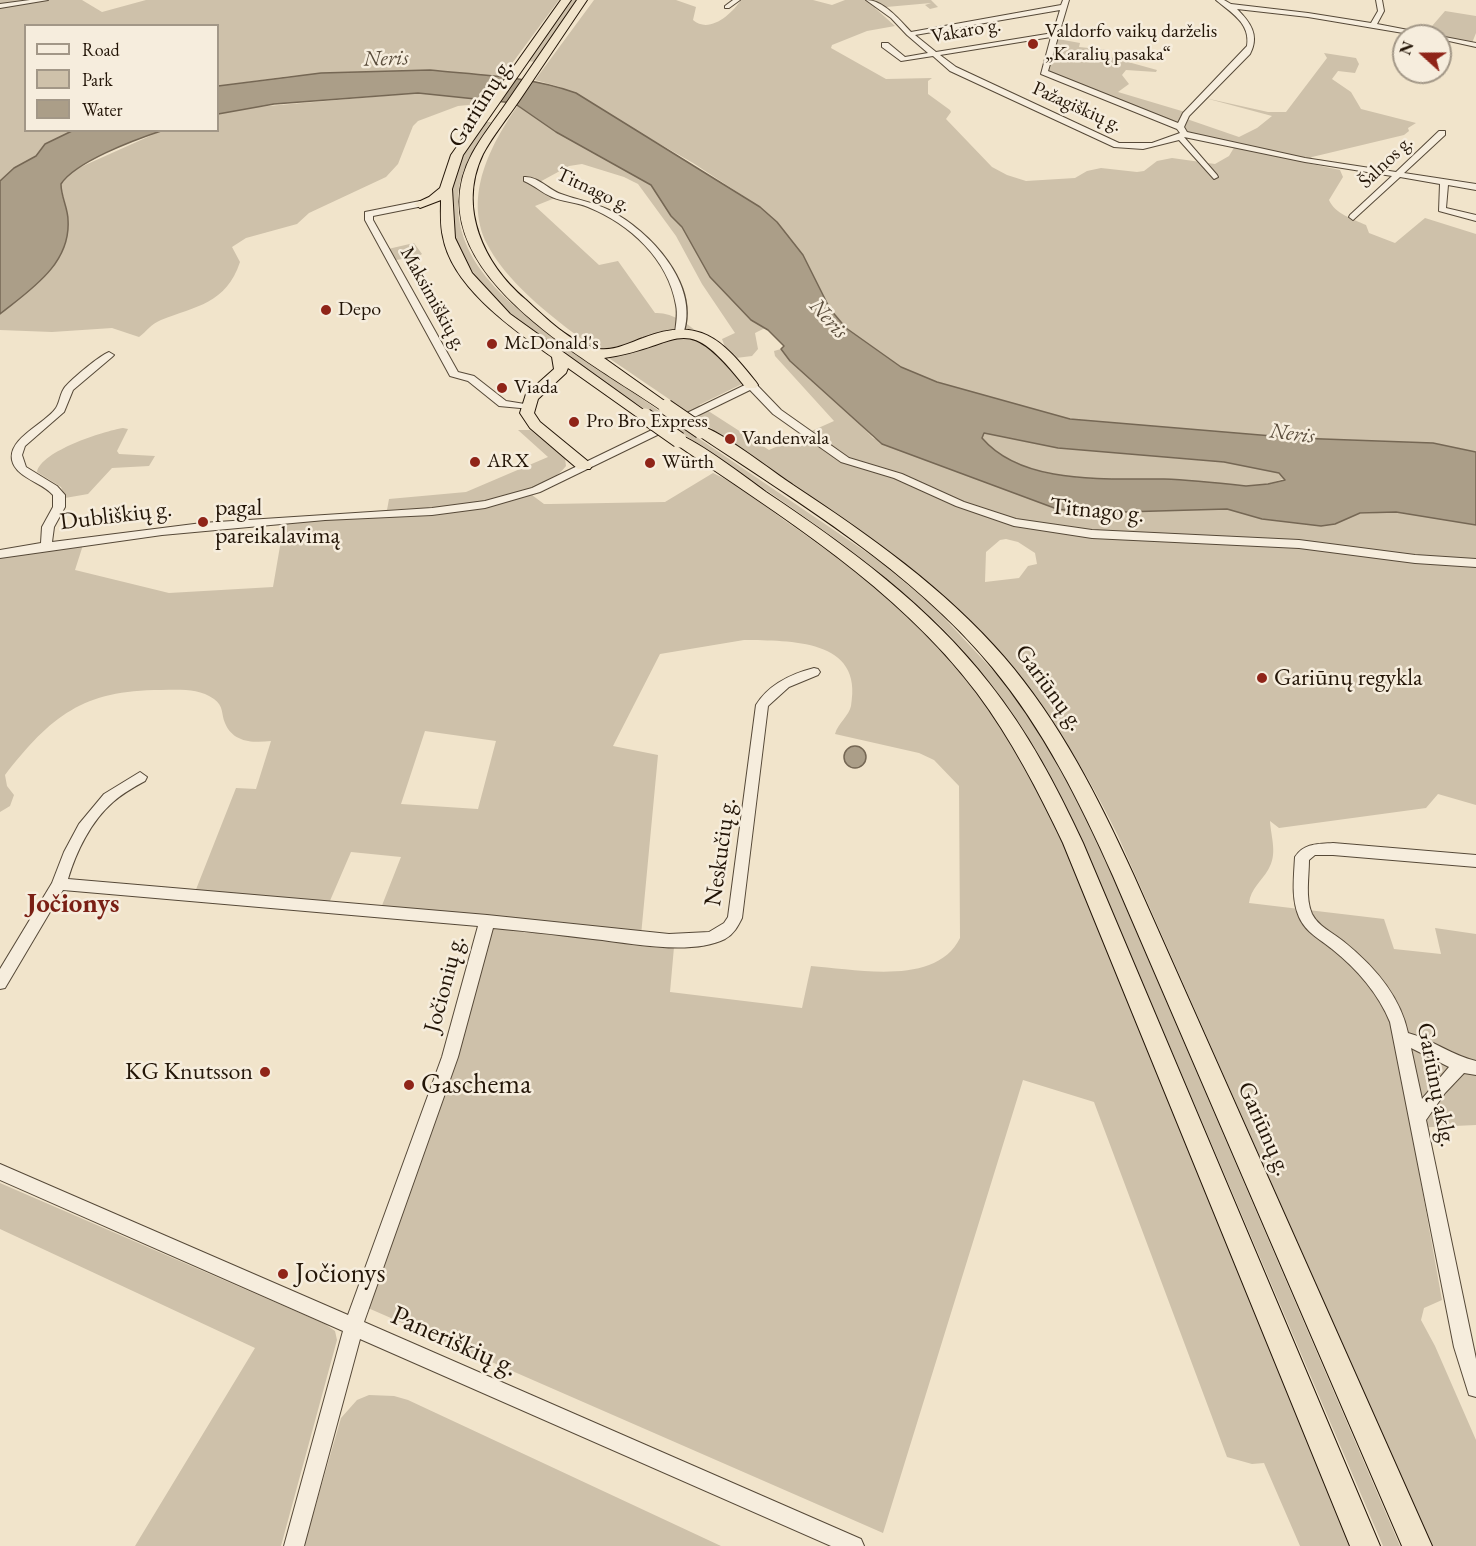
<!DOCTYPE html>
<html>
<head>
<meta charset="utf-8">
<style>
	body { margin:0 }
	#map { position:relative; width:1476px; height:1546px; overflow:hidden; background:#f1e4cb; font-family:"EB Garamond",serif }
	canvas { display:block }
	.legend { position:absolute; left:24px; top:24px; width:195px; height:108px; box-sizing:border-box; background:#f6eddd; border:2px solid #a29787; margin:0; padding:8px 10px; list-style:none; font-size:18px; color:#231507 }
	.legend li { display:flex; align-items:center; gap:12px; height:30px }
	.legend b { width:30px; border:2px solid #a29787 }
	.north { position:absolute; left:1392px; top:24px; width:60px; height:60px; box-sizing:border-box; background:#f6eddd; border:2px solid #a29787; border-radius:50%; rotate:291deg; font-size:16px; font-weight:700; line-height:24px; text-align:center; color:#231507 }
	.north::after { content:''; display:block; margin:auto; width:21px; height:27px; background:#8f2418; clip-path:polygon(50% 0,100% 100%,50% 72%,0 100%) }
</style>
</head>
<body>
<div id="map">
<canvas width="1476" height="1546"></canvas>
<ul class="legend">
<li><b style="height:8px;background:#f6eddd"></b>Road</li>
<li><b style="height:16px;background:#cec1aa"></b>Park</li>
<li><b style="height:16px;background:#ab9e88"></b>Water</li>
</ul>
<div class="north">N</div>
</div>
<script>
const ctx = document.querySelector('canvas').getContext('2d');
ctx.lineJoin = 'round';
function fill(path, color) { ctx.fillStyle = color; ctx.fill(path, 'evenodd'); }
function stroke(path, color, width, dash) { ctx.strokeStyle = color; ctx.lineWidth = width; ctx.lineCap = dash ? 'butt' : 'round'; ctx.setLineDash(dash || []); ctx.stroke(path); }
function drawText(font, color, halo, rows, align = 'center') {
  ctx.font = font + ' "EB Garamond",serif'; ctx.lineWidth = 5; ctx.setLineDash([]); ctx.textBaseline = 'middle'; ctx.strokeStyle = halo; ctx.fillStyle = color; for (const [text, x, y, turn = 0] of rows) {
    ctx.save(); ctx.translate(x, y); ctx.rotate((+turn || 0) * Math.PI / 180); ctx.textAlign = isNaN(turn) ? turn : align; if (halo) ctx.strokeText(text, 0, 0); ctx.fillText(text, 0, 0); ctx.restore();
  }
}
const green = new Path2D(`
	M0,0H82L102,12L146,0H559L502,77L413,70L290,76L218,86V26H26V130L74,131L50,142L36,156L14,168L0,181Z
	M571,0H579L535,62L528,61Z
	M594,0H676L696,7L693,20C709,34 731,15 741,0H813L832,5L845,0H931L938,7L930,9L925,5L931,3L875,8L895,26L867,31L832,45L831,48L886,79L932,78L928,81V94L950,110L951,112L946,119L992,167L1007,175L1026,181L1075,178L1087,171L1101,168L1137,172L1144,171L1157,161L1172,158L1215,164L1229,156L1235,146L1195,136L1046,71L1058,39L1080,43L1079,47L1108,50L1110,57L1157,70L1156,72L1126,70L1122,75L1129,84L1118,92L1185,112L1181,117L1239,137L1257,128L1272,116L1205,98L1268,112H1286L1327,58L1324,53L1356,58L1359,64L1355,73L1338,71L1332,79L1351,92L1361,109L1416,123L1408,128L1409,131L1404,135L1312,157L1307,163L1340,170L1343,177L1329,200C1335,214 1353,219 1366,225L1369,233L1395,243L1425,218L1476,234V452L1433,443L1296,438L1070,419L937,382L901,367L846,328L830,309L803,255L777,222L760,207L693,163L560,87L535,80Z
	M1445,11L1476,16V33L1472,43L1426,33Z
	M418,93L484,98L478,104L458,106L418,121L413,126L398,164L386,177L309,213L297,224L246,238L232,247L240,262C226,304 196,306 161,320C151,324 147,331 139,337L112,328L52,332L0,330V314C29,290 71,263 68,220C68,208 62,197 61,184L74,170L161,131L218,130V114L245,108Z
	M518,105L556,132L651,185L671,216L682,227L710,277L751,320L765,328L755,333L758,349L752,356L736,358L726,350L722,339L735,333L702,284L676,236L638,184L624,177L582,164L569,166L536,184L555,198L535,206L599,265L618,261L655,313C688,311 724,359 744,383L699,405L769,450L834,421L775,356L774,351L781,349L790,361L840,403L873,438L1057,509L1088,513L1227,509L1262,519L1396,512L1476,525V559L1419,555L1423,564L1476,567V805L1438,794L1426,808L1279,828L1270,821C1271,838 1278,854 1268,870C1261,882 1251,888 1249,903L1384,919L1394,949L1441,954L1435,928L1476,934V1125L1411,1128L1442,1300L1424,1308L1421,1320L1435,1346L1476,1440V1546H1432L1118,836C1079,756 1032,683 969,620C919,570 860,530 802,491C756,460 711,428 666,397C611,358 518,304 487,244C463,196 491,144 518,105ZM1006,539L1018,542L1035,553L1037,564L1028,566L1019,578L985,582L986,552L1000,540Z
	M485,122H491C476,145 458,171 458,201C456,273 528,318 580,355C607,374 635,394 662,413L654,415C578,363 406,275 459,160C465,146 477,134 485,122Z
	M414,243L422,254L419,256L396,260L388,249Z
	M679,425L878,560L934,607L1003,681L1049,748L1092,829L1400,1546H1383L1081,838C1045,761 1001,686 940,626C861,549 764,490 673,427Z
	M123,428L128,429L117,451L119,454L155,456L149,466L112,468L88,494L65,498L61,487L37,472C41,451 104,431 123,428Z
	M518,430H530L565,458L566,466C531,509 439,506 387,510L389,499L466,492L548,457Z
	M984,433L1058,448L1224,462L1279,473L1286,478L1268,484L1246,486C1219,483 1192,480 1164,479C1108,478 1023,486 982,438Z
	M713,473C743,486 770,511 797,529C851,567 905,608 950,658C1003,717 1038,790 1071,861L1351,1546H1300L1264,1463L1252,1464L1227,1457L1094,1102L1023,1080L883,1533L368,1308L472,1007L493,917L381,908L401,857L351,852L329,903L195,892L236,788L256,789L271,741C254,743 233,743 225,723C221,714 224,706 214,699C198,688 180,690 161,690C83,690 51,716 5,775L7,786L14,795L10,806L0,812V558L83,545L75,570L169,593L273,587L284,523L476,509L532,495L544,504H550L665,502ZM744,640C790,641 864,638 851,706C849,716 838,723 835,734L919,753L934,760L959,786L960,938C936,987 855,969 811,966L802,1008L670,992L674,947L640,946L658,755L613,746L660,654ZM425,731L496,741L478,809L401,804Z
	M0,1183L325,1324L335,1331L337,1340L281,1546H135L255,1348L0,1229Z
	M369,1395L394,1396L408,1400L721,1546H304L341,1418L357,1400Z`);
const water = new Path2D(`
	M430,70C479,75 529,76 576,93L760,207L777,222L803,255L830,309L846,328L901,367L937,382L1070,419L1296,438L1433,443L1476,452V525L1396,512L1360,513L1335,524L1321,526L1262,519L1227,509L1088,513L1057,509L882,444L790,361L781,349L784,346L768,330L751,320L710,277L682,227L671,216L651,185L556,132L514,103L418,93L274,104L218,114V86L321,73ZM984,433L1058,448L1224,462L1279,473L1285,480L1268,484L1246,486C1219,483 1192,480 1164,479C1108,478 1023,486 982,438Z
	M74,130L161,131C134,140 75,162 61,184C61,197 68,208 68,220C71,264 30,290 0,314V181L14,168L36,156L45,144Z
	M844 757a11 11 0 1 1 22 0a11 11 0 1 1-22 0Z`);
const minor = new Path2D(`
	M30,0H48L0,8V4Z
	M733,0H740L729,8H725V6Z
	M866,0C883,0 899,19 911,32L1061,5L1063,0H1069L1048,71L1178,123L1183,113L1247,46C1251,23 1230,12 1216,0H1224L1231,4L1308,13L1371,23L1378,11L1376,0H1382L1384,11L1377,24L1476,43V47L1440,39V36H1421L1308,17L1237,9C1250,22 1260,35 1250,54L1189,116L1184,127L1187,132L1305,158L1396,172L1439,131H1445V135L1404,173L1476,184V190L1448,185L1446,208L1476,215V221L1439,211L1440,184L1400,177L1353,220L1349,217L1350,215L1392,176L1305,162L1184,137L1217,175L1218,177L1214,179L1179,140L1143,149L1114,147L950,71L933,56L901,61L882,47V43H888L905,57L928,53L907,35L891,18ZM1060,10L1053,33L936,52L915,35ZM1051,37L1041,74L1177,129L1180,133L1152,143H1119L956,67L940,55Z
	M524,177C538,176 549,190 561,194C577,200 593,202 609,210C650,231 701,285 683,335L675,333C676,324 678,314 676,305C668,259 630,224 588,207C576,202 563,202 552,197C542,193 534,185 524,181Z
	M420,201L424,204L423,206L373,216V220L458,372L474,376L506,401L531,405V409L499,406L468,381L450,376L365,220V212Z
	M109,352L114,355L112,357L73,390L64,412L25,446L22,455L26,467L57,486L65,495V507L54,527L52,542L202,523L432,508L485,501L532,488L751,382L755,383L781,410L849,458L902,474L964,502L1016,519L1092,530L1299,540L1415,555L1476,559V567L1415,563L1299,548L1092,538L1014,526L956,506L894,478L841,462L773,414L750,390L540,492L485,508L432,515L325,520L162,535L0,558V550L41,543L42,527L53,507V495C42,482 16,478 12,460C8,438 45,424 56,408C60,402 60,393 65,387C73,378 99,356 109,352Z
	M814,668L818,669L820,672L818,675L789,687L768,706L742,918C738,926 734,934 725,939C690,956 631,943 593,939C560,935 526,931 493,928L458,1057L364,1322L861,1539L864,1546H831L360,1339L304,1546H284L343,1331L0,1180V1164L348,1315L442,1057L478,926L63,890L5,988L0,989V969L52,883L64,852L79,824L104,794L140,772L147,777L145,781C134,787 123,793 113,802C91,821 76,852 68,879L487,915L669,934L709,932L724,923L728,917L756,705C769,684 791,674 814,668Z
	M1333,843L1476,855V867L1333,855H1315L1309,860C1309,877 1305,898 1312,914C1318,926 1333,933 1343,941C1373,965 1400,995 1408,1033C1432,1039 1452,1056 1476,1061V1075L1464,1073L1445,1093L1426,1120L1476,1359V1397L1469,1395L1454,1347L1390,1022C1378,993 1357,969 1332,949C1320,939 1306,933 1299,917C1291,899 1294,877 1295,857C1304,843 1318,844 1333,843ZM1411,1048L1449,1067L1422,1099Z`);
const highway = new Path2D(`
	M561,0H571L463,155L452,189L455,238L472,273L510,314L652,416L650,419H640L568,368L566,373L538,399L534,413L540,422L590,463L592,466L590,469H578L530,428L520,413L526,394L554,369L552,357C513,329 452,287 443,237C440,225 441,212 441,200L420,208L414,204L429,197L440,188L451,155Z
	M577,0H587C565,33 543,65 521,98C509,116 493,135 483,154C457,208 484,264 525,299C545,317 572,345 599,349C614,351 629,343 643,338C699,316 722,339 756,382L758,385L756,388H746C682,306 684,347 604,358L673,407L666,411L661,410C587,359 411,268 472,154C481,137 494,121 505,105C529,70 553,35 577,0Z
	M701,426C721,431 773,472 793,485C869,535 944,588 1004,657C1060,722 1099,799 1134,876L1432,1546H1402L1113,876C1080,802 1044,730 992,667C912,570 799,503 696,434L693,431L696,428Z
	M679,435C697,440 748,479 766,492C848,547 928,605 989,683C1028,732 1057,787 1083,843L1380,1546H1350L1063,843C1038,791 1012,740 977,693C897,587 782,517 674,443L671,440Z`);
const highwayBridge = new Path2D(`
	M666,407L701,431
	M645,416L679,440`);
const markers = [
	[1033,44,6,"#8f2418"],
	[326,310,6,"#8f2418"],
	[492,344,6,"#8f2418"],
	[502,388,6,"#8f2418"],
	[574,422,6,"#8f2418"],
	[730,439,6,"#8f2418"],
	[475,462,6,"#8f2418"],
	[650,463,6,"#8f2418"],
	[203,522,6,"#8f2418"],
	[1262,678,6,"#8f2418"],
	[265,1072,6,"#8f2418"],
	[409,1085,6,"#8f2418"],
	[283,1274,6,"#8f2418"]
];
const farStreetnames = [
	["Vakaro g.",966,31,-10],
	["Pažagiškių g.",1077,107,24],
	["Šalnos g.",1386,162,-44],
	["Titnago g.",593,190,25],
	["Maksimiškių g.",433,299,61]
];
const farPoinames = [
	["Valdorfo vaikų darželis",1045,32],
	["„Karalių pasaka“",1045,55],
	["Depo",338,310],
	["McDonald's",504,344],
	["Viada",514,388],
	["Pro Bro Express",586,422],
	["Vandenvala",742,439],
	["ARX",487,462],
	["Würth",662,463]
];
const farWaternames = [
	["Neris",386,59,-2],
	["Neris",828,319,48],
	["Neris",1292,434,7]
];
const streetNames = [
	["Gariūnų g.",481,103,-58],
	["Titnago g.",1097,511,5],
	["Dubliškių g.",116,516,-7],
	["Gariūnų g.",1049,688,54],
	["Neskučių g.",721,852,-82],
	["Jočionių g.",445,984,-75],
	["Gariūnų aklg.",1436,1085,79],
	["Gariūnų g.",1264,1129,66]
];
const poiNames = [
	["pagal",215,508],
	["pareikalavimą",215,536],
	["Gariūnų regykla",1274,678],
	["KG Knutsson",253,1072,"right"]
];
const quarterNames = [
	["Jočionys",73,905]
];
const nearPoinames = [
	["Gaschema",421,1085],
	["Jočionys",295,1274]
];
const nearStreetnames = [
	["Paneriškių g.",454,1342,24]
];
fill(green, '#cec1aa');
fill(water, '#ab9e88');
stroke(water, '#756754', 1.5);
stroke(minor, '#564938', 2);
stroke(highway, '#231507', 2);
fill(minor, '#f6eddd');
fill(highway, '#f1e4cb');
stroke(highwayBridge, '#231507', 17, []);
stroke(highwayBridge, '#f1e4cb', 15);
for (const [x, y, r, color] of markers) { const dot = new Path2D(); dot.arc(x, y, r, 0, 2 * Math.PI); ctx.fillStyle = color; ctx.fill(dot); stroke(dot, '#f6eddd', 2); }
drawText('20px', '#231507', '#f6eddd', farStreetnames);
drawText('20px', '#231507', '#f6eddd', farPoinames, 'left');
drawText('italic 22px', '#594c3b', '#f6eddd', farWaternames);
drawText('24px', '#231507', '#f6eddd', streetNames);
drawText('24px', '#231507', '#f6eddd', poiNames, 'left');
drawText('bold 27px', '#7a1f14', '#f6eddd', quarterNames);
drawText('28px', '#231507', '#f6eddd', nearPoinames, 'left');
drawText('28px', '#231507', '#f6eddd', nearStreetnames);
</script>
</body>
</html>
